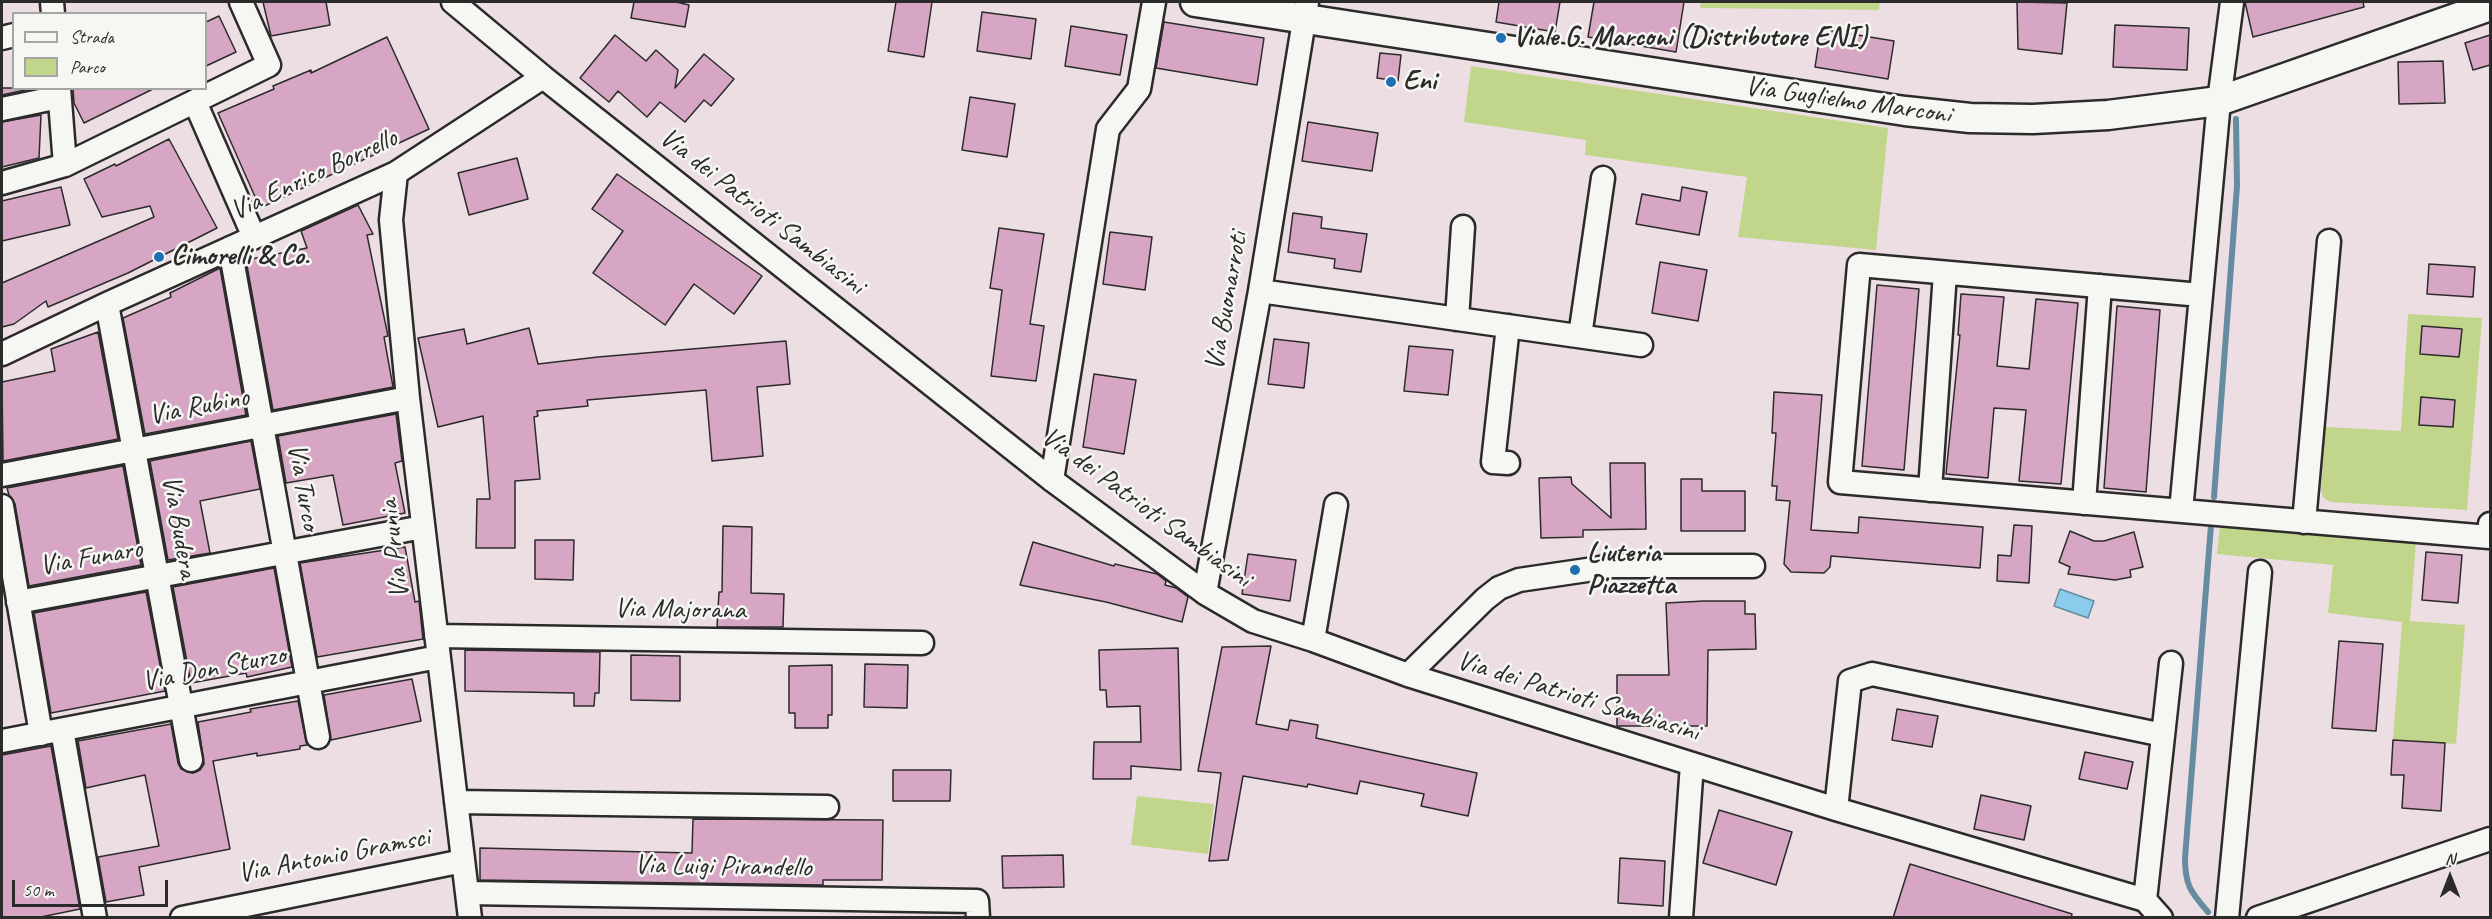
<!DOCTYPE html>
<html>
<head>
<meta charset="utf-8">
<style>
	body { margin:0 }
	#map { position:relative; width:2492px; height:919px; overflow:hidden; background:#eddee4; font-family:Caveat,sans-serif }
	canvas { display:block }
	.frame { position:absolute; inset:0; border:3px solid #2b2b2b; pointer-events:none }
	.legend { position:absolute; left:12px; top:12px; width:195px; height:78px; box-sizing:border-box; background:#f6f6f2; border:2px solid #a5a5a2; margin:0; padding:8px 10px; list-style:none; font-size:18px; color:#2b2b2b }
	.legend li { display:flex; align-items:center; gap:12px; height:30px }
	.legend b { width:30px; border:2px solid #a5a5a2 }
	.north { position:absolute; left:2420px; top:847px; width:60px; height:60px; -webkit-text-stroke:4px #f6f6f2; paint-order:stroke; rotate:0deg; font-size:16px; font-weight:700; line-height:24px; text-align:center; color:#2b2b2b }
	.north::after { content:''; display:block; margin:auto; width:21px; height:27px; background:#2b2b2b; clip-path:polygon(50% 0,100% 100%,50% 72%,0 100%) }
	.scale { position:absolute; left:12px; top:880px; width:156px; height:27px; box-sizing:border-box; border:3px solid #2b2b2b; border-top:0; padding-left:8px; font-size:18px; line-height:21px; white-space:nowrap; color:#2b2b2b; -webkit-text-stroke:4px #f6f6f2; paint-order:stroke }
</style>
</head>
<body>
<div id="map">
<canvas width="2492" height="919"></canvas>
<div class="frame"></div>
<ul class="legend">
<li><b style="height:8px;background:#f6f6f2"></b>Strada</li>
<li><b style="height:16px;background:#c2d68b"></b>Parco</li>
</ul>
<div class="north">N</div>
<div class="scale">50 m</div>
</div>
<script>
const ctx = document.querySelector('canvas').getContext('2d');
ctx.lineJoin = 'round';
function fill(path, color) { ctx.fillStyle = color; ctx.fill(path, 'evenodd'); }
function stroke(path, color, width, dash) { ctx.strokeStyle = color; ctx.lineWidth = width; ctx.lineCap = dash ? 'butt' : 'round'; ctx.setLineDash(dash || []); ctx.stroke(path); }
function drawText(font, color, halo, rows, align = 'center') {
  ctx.font = font + ' Caveat,sans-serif'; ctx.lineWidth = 5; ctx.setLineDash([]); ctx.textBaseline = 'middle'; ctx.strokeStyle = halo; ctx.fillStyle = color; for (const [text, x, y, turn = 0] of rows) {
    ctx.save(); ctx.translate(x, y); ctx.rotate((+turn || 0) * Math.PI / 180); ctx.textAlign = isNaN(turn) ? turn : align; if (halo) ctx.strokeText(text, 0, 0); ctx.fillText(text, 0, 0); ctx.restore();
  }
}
const green = new Path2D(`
	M1701,2H1880L1879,10L1700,8Z
	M1471,66L1888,128L1876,250L1738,237L1747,177L1585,155L1586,140L1464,122Z
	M2408,314L2482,318L2467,510L2330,502L2323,497L2321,490L2326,427L2401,431Z
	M2220,525L2416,541L2410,621L2465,625L2456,744L2393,740L2402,622L2328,613L2333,565L2217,554Z
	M1137,796L1214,804L1208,854L1131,845Z`);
const water = new Path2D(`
	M2060,589L2094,601L2088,618L2054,606Z`);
const stream = new Path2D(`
	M2214,497L2237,186L2236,119
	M2208,912C2191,892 2185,886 2185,858L2211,525`);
const building = new Path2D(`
	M263,2H326L330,25L271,36Z
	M634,2H676L689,5L685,27L631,18Z
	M896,2H932L924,57L888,51Z
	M1499,2H1560L1555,32L1496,22Z
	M1594,2H1684L1676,52L1588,37Z
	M2017,2L2067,3L2062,54L2018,49Z
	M2245,2H2363L2364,7L2253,37Z
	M982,12L1036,19L1031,59L977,51Z
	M219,16L236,52L206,66V22Z
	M1164,22L1264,38L1257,85L1156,68Z
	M2115,25L2189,28L2187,70L2113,67Z
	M1071,26L1127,35L1120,75L1065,66Z
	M1821,29L1894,41L1888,79L1815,67Z
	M615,35L646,61L656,50L678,70L675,88L704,54L734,79L711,106L704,100L685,122L660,102L647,117L618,91L609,102L580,78Z
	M2490,35V65L2473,70L2465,43Z
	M387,37L429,129L260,208L218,113L274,89L273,86L311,70V73Z
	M1380,53L1401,55L1398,81L1377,78Z
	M2443,61L2445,103L2399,104L2398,62Z
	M2,88H34L2,95Z
	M73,88H155L84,123L74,103Z
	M970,97L1015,104L1007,157L962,150Z
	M41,115L39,158L2,167V122Z
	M1308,122L1378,133L1372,171L1302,161Z
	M169,139L217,228L128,273L48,307L46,301L14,324L2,327V283L154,217L150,206L102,217L84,179L115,164L116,166Z
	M517,158L528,199L469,215L458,173Z
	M617,174L762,276L734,314L694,284L665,325L593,273L623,231L592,209Z
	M61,187L70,225L2,241V201Z
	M1682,187L1707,192L1699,235L1636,224L1642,194L1680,201Z
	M358,205L373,234L367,235L388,336L384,337L393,387L273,410L246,260L307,248L301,231Z
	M1293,213L1322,217L1321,228L1367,234L1361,272L1334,268L1335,259L1288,252Z
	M999,228L1044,234L1030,324L1044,326L1036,381L991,376L1002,290L990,288Z
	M1110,232L1152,237L1145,290L1103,284Z
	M1660,262L1707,270L1698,321L1652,313Z
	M2429,264L2475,267L2473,297L2427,294Z
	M220,268L246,415L145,434L123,318L171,297L170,293Z
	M1877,285L1919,289L1904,470L1862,466Z
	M1961,294L2004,297L1997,366L2029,369L2036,299L2078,303L2061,484L2019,481L2026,410L1994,408L1988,478L1946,474L1960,335H1958Z
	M2117,306L2160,310L2146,492L2104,488Z
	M2422,326L2462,329L2459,357L2420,354Z
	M529,328L538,364L598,357L786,341L790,384L757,387L763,456L712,461L706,390L587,400L588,406L537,411L538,416L534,417L540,479L515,481V548H476L477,499H490L483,416L438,427L418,338L464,329L467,344Z
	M98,332L118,439L3,461L2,382L55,371L51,349Z
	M1274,339L1309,343L1304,388L1268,384Z
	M1409,346L1453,350L1448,395L1404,391Z
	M1094,374L1136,380L1124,454L1083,447Z
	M1774,392L1822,395L1811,530L1858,533L1859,517L1983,527L1980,568L1831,556L1830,567L1824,573L1791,572L1784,564L1790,501L1776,500L1777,486H1772L1776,433H1772Z
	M2421,397L2455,400L2453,427L2419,425Z
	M396,414L402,461L395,463L405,513L343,525L333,475L286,483L278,436Z
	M251,441L260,489L200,501L210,553L168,560L150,461Z
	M1610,463H1645L1646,529L1583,530V537L1541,538L1539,478L1571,477L1572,484L1611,518Z
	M123,466L141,565L29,586L15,504L9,495L7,488Z
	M1681,479H1702V491H1745V531H1681Z
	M2014,525L2032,526L2029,583L1997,581L1998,555L2011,556Z
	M723,526L752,527L751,593L784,594L783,627H717L719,592H722Z
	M2070,531L2094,541H2104L2134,532L2143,567L2130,570L2131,577L2115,580L2068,574L2070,567L2059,562Z
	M535,540H574L573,580L535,579Z
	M1033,542L1114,566L1115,564L1157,574L1166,581L1165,585L1176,588L1188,597L1182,622L1106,602L1020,585Z
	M405,547L415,602L419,601L423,639L317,657L300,563Z
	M2426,552L2462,555L2458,603L2422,600Z
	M1248,554L1296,560L1290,601L1242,594Z
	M274,568L292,667L247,677L246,673L191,683L173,587Z
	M146,592L165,691L51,713L34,613Z
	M1704,601H1745V614H1755L1756,649L1708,650L1707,726H1617V675H1669L1666,603Z
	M2339,641L2383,644L2376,731L2332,728Z
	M1271,646L1256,724L1288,730L1290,720L1318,725L1316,738L1477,773L1468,816L1421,806L1424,794L1360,781L1357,794L1308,784L1307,787L1243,776L1228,860L1209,861L1221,773L1198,771L1222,647Z
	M1178,648L1181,770L1131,766V779H1093L1094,742H1141L1140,706L1107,707L1106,690H1100L1099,650Z
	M465,650L600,652L599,693H595L594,706H574V693L465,691Z
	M631,655L680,656V701L631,700Z
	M865,664L908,665L907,708L864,707Z
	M832,665V715H828V728H795V713H789V666Z
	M412,679L421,721L331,740L324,695Z
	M298,701L307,745L300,746V749L257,756V753L213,761L230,849L139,867L144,895L106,902L98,857L159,846L145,775L86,788L78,741L171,724L178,763L181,769L193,773L200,770L204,764L198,722L251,712L250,709Z
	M1897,709L1938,716L1932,747L1892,740Z
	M2393,740L2445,743L2441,811L2402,808L2404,775H2391Z
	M51,746L80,909L36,918H2V755Z
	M2085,752L2133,762L2127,789L2079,779Z
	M893,770H951L950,801H893Z
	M1981,795L2031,806L2024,840L1974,829Z
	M1719,810L1792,832L1776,885L1703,863Z
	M693,819L883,820L882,880H823V885L480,880V848L692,853Z
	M1063,855L1064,887L1003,888L1002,856Z
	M1620,858L1665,861L1663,906L1618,903Z
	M1910,864L2072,914L2071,918H1893Z`);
const minor = new Path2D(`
	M52,2L53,14
	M453,2L543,77L1052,480L1205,593L1253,621L1313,640L1408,675L1836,809L2145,900L2161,918
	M2,38L14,35
	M59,88L65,165
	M195,102L254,237
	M2,109L59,97
	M396,173L391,220L408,398L470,918
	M2,183L65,165L269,65L241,2
	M230,248L318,737
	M1260,291L1641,345
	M2201,295L1859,265L1840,482L2489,537L2490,524
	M107,304L191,760
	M1457,319L1463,227
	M1580,336L1603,178
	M2,354L107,304L396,173L543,77
	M1508,463L1493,462L1508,326
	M2,475L408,398
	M1052,480L1108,129L1139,89L1154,2
	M1930,490L1945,273
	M2084,503L2100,286
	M2,506L41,734
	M2181,511L2219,101L2232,2
	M2304,522L2329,241
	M1205,593L1260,291L1307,2
	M18,602L423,527
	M436,636L922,643
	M1313,640L1336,505
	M1408,675L1485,599L1499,588L1519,580L1587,570L1612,566H1753
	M62,730L95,918
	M2,741L438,657
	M456,802L827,807
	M1836,809L1850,681L1872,674L2163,735
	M467,893L977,901L978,918
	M2145,900L2171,663
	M182,918L463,861
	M1681,918L1692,764
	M2227,918L2260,572
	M2258,918L2490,839`);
const major = new Path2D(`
	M1195,2L1905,111L1970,118L2033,119L2108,115L2219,101L2490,6`);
const markers = [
	[1501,38,6,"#1f6fb2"],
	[1391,82,6,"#1f6fb2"],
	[159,257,6,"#1f6fb2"],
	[1575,570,6,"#1f6fb2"]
];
const poiNames = [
	["Viale G. Marconi (Distributore ENI)",1513,38],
	["Eni",1403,82],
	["Cimorelli & Co.",171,257],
	["Liuteria",1587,554],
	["Piazzetta",1587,586]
];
const streetNames = [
	["Via Guglielmo Marconi",1848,101,8],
	["Via Enrico Borrello",314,175,-25],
	["Via dei Patrioti Sambiasini",762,212,38],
	["Via Buonarroti",1227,301,-80],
	["Via Rubino",199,407,-11],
	["Via Turco",303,487,80],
	["Via dei Patrioti Sambiasini",1146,508,36],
	["Via Budera",179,527,80],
	["Via Prunia",395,549,-97],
	["Via Funaro",91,558,-10],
	["Via Majorana",680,610,1],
	["Via Don Sturzo",214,669,-11],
	["Via dei Patrioti Sambiasini",1578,697,17],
	["Via Antonio Gramsci",334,856,-11],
	["Via Luigi Pirandello",723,867,1]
];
fill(green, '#c2d68b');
fill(water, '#8bccec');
stroke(water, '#658c9f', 1.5);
stroke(stream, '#658c9f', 6);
fill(building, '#d7a6c5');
stroke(building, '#2b2b2b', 1.5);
stroke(minor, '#2b2b2b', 27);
stroke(major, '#2b2b2b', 33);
stroke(minor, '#f6f6f2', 22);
stroke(major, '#f6f6f2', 28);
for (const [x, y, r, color] of markers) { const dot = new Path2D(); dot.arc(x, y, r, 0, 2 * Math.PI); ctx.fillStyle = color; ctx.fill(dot); stroke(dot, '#f6f6f2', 2); }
drawText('bold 28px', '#2b2b2b', '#f6f6f2', poiNames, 'left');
drawText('28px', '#2b2b2b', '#f6f6f2', streetNames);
</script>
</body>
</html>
